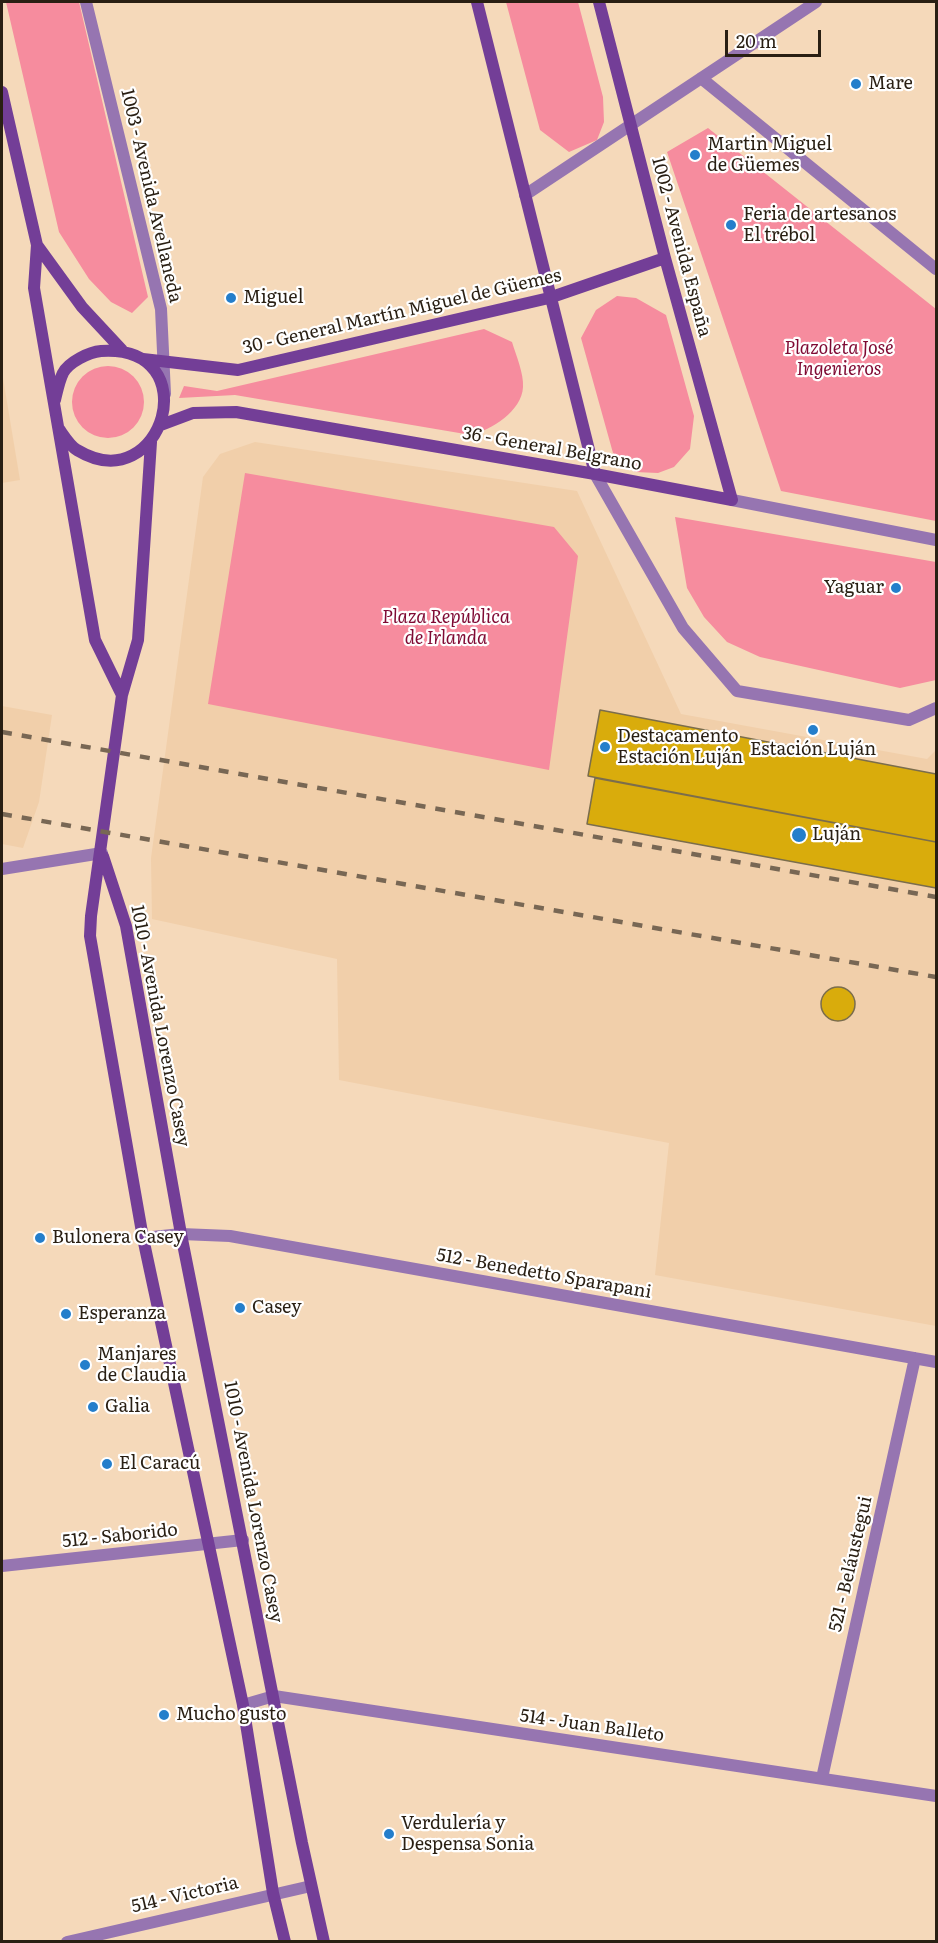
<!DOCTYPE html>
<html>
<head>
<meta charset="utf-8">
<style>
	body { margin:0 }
	#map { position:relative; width:938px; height:1943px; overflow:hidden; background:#f5d9ba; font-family:Literata,serif }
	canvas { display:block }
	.frame { position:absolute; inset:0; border:3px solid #291f13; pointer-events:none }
	.scale { position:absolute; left:725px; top:30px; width:96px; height:27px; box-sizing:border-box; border:3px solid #291f13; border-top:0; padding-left:8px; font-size:18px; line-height:21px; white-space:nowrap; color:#291f13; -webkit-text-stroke:4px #fff; paint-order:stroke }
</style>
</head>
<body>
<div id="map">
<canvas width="938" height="1943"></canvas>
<div class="frame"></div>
<div class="scale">20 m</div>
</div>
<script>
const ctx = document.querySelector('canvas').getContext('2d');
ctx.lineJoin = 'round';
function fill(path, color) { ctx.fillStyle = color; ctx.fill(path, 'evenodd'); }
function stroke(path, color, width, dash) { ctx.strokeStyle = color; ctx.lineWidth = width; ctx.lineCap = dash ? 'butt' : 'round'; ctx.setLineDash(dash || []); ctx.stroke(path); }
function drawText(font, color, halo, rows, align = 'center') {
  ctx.font = font + ' Literata,serif'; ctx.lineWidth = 4.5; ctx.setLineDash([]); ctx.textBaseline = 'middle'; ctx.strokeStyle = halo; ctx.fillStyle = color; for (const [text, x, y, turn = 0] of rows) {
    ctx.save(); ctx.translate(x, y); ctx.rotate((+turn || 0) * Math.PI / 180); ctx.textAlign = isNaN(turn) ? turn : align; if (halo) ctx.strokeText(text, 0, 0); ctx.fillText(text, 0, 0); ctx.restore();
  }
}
const built = new Path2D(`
	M2,372L20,480L2,483Z
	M255,442L577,491L681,714L927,759L936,750V1326L655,1275L669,1143L339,1080L337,959L152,919L151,858L203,477L220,454Z
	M2,706L52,715L39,802L23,848L2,844Z`);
const green = new Path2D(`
	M6,2H79L148,297L132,313L111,302L89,279L59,232Z
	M506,2H578L603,97L604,122L597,140L569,152L540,130Z
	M708,128L936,309V521L781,491L667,152Z
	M617,296L636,298L666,315L694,416L690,449L674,467L658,473L635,472L613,453L581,338L596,310Z
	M484,329L512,342C516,355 524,374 523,387C522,411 491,430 471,435L235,395L179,398L184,386L217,391Z
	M72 402a36 36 0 1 1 72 0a36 36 0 1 1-72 0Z
	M245,473L554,527L578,556L549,770L208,704Z
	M675,517L936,562V680L900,688L760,657L727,642L704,617L687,588Z`);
const building = new Path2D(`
	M600,710L936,774V842L588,776Z
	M595,778L936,842V888L587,824Z
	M821 1004a17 17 0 1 1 34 0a17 17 0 1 1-34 0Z`);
const street = new Path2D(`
	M86,2L161,309L165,394
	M701,78L936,269
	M525,195L816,2
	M595,474L683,628L737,691L909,720L936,708
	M732,500L936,540
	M2,869L102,853
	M143,1238L181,1234L230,1236L936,1362
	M2,1566L243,1540
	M243,1705L274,1696L936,1796
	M822,1778L915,1358
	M67,1942L311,1886`);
const secondary = new Path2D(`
	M477,2L595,474
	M2,92L37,245L34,288L95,640L122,695
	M37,245L82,307L122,350
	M143,359L238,370L549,298L665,258
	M55,400C57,392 59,381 63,373C69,362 89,352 101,351C209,344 163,502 77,450C70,446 64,436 59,429
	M161,425L193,413L236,412L595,474L732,500L665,258L599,2
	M151,442L138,640L122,695L91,916L90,936L143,1238L243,1705L273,1893L285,1942
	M103,856L126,926L181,1234L302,1843L324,1942`);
const rail = new Path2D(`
	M2,732L936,897
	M2,814L936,977`);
const markers = [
	[856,84,6,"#247ecb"],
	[695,155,6,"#247ecb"],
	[731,225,6,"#247ecb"],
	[231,298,6,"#247ecb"],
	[896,588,6,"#247ecb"],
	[813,730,6,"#247ecb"],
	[605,747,6,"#247ecb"],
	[799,835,8,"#247ecb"],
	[40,1238,6,"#247ecb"],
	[240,1308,6,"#247ecb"],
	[66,1314,6,"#247ecb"],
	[85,1365,6,"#247ecb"],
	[93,1407,6,"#247ecb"],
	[107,1464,6,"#247ecb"],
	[164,1715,6,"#247ecb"],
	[389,1834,6,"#247ecb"]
];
const poiNames = [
	["Mare",868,84],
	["Martin Miguel",707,145],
	["de Güemes",707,166],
	["Feria de artesanos",743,215],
	["El trébol",743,236],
	["Miguel",243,298],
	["Yaguar",884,588,"right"],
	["Destacamento",617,737],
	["Estación Luján",617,758],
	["Estación Luján",813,750,"center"],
	["Luján",812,835],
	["Bulonera Casey",52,1238],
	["Casey",252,1308],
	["Esperanza",78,1314],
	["Manjares",97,1355],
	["de Claudia",97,1376],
	["Galia",105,1407],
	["El Caracú",119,1464],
	["Mucho gusto",176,1715],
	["Verdulería y",401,1824],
	["Despensa Sonia",401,1845]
];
const streetNames = [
	["1003 - Avenida Avellaneda",151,196,77],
	["1002 - Avenida España",681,247,75],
	["30 - General Martín Miguel de Güemes",402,312,-13],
	["36 - General Belgrano",552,449,10],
	["1010 - Avenida Lorenzo Casey",160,1026,79],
	["512 - Benedetto Sparapani",544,1274,10],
	["1010 - Avenida Lorenzo Casey",253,1502,79],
	["512 - Saborido",120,1536,-6],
	["521 - Beláustegui",851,1564,-77],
	["514 - Juan Balleto",592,1726,8],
	["514 - Victoria",185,1895,-13]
];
const parkNames = [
	["Plazoleta José",839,349],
	["Ingenieros",839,370],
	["Plaza República",446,618],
	["de Irlanda",446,639]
];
fill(built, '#f1cfaa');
fill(green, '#f68c9e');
fill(building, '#d9ac0c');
stroke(building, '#7b6d4c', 1.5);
stroke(street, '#9675b1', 12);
stroke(secondary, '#733e97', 12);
stroke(rail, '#786754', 4.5, [10, 10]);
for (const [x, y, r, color] of markers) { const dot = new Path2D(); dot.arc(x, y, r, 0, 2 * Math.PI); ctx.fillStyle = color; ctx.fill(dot); stroke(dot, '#fff', 2); }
drawText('18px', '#291f13', '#fff', poiNames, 'left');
drawText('18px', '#291f13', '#fff', streetNames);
drawText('italic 18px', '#7f0a33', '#fff', parkNames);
</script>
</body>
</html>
